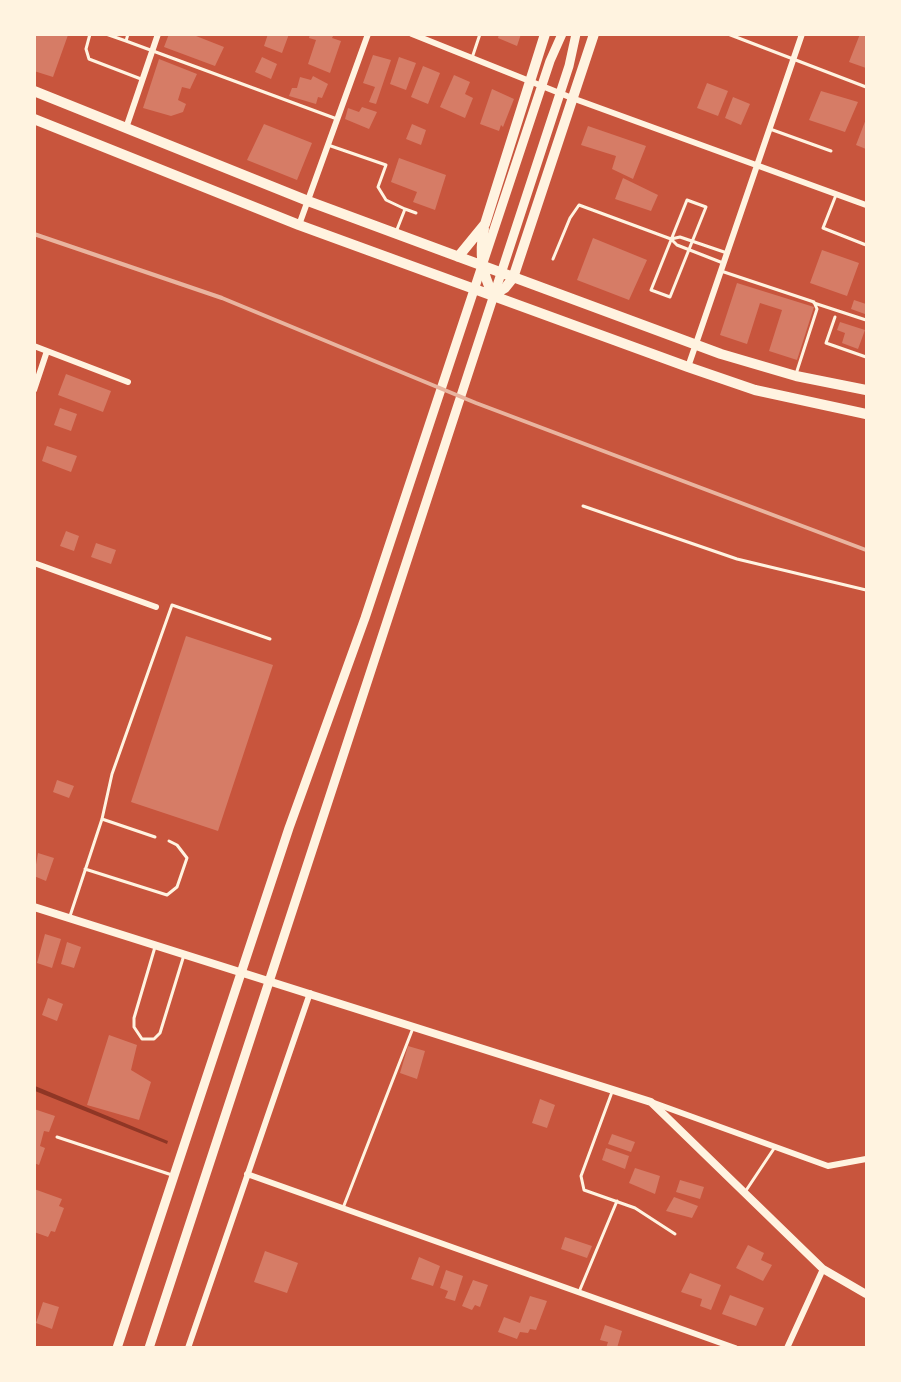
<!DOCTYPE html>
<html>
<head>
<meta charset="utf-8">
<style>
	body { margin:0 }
	#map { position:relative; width:901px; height:1382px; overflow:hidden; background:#c8553d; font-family:Barlow,sans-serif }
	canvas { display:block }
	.frame { position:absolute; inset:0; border:36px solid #fff3e0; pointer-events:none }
</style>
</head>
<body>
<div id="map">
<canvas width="901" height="1382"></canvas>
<div class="frame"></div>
</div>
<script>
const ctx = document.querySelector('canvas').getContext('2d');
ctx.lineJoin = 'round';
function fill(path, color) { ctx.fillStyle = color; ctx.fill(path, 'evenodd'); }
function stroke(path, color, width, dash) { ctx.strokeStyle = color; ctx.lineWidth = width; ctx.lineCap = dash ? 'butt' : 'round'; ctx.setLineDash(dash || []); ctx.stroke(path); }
const water = new Path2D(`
	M35,1086L168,1141L167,1144L35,1091Z`);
const building = new Path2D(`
	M34,34L68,35L53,77L34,71Z
	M169,34H191L224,47L215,66L164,47Z
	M268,34H289L282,53L264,46Z
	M310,34H334L332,38L341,41L330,73L308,64L316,40L309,38Z
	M499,34H521L517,46L498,38Z
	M860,34H866V68L849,62Z
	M373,55L391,60L376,104L369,102L375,87L363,83Z
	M262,57L277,64L271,79L255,72Z
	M399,57L416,63L406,90L390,84Z
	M159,59L197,74L190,89L182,87L178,100L186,104L183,112L171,116L143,108Z
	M423,66L440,73L428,104L411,97Z
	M454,75L470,82L465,94L473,98L465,118L440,107Z
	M313,76L328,84L322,98L318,97L316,104L289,96L292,88H297L300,77L311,80Z
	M707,83L728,91L718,116L697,108Z
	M492,89L514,99L503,127L501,125L499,131L480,124Z
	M821,91L858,102L845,132L809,120Z
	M733,97L750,104L741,125L725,118Z
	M362,107L377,112L369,129L345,119L348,108L359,112Z
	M866,119V149L856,145Z
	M264,124L312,143L297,180L247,160Z
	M412,124L426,130L421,145L406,139Z
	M588,126L646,146L633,179L612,169L616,156L581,145Z
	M399,158L446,175L435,210L413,202L417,192L391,182Z
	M623,178L658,195L651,211L615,199Z
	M593,238L647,260L629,300L577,280Z
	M822,250L859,263L847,296L810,283Z
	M737,283L814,307L797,360L769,351L782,310L760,303L747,344L720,335Z
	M854,300L866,304L865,314L851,309Z
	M840,322L865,330L858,349L842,343L845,333L837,330Z
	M66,374L111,391L103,412L58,395Z
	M60,408L77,414L71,431L54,425Z
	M47,446L77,456L71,472L42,461Z
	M66,531L79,536L74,551L60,546Z
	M96,543L116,550L111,564L91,557Z
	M186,636L273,665L218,831L131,802Z
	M57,780L74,786L69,798L53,792Z
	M38,853L54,858L46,881L34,876Z
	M45,934L61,939L52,968L37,963Z
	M67,942L81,947L74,968L61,964Z
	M48,998L63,1004L57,1021L42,1015Z
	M109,1035L137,1045L131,1070L151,1082L139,1120L87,1105Z
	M408,1046L425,1051L417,1079L400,1073Z
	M540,1099L555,1105L547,1128L532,1123Z
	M34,1109L55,1116L49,1132L44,1131L40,1146L45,1148L39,1165L34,1163Z
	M612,1134L635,1142L631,1152L608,1144Z
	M606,1148L629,1156L625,1169L602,1160Z
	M635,1168L660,1176L655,1194L629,1183Z
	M680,1180L704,1187L700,1199L676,1192Z
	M34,1189L62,1199L59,1206L64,1208L55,1232L51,1231L48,1237L34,1232Z
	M674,1197L698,1206L692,1218L666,1211Z
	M565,1237L592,1246L587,1258L561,1249Z
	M748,1245L764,1253L761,1260L772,1265L763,1281L736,1268Z
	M265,1251L298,1263L287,1293L254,1282Z
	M419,1257L440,1266L433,1286L411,1279Z
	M446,1270L463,1276L455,1301L445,1298L448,1291L440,1288Z
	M690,1273L721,1285L711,1310L700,1306L702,1299L681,1292Z
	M473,1280L488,1285L480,1307L475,1305L472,1310L462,1306Z
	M730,1295L764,1308L756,1326L722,1314Z
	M530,1296L547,1301L536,1330L530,1329L528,1333L520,1332L517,1339L498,1332L504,1317L520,1323Z
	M43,1302L59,1307L52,1329L36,1323Z
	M605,1325L622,1331L617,1348H606L608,1342L600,1340Z`);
const service = new Path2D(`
	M90,34L86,49L89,59L141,79
	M106,34L126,41
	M128,34L126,41L337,119
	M728,34L866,87
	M472,58L480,34
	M770,129L831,151
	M328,145L386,165L378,187L386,200L405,209L396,232
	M836,195L823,228L866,245
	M687,200L706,207L670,297L651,290Z
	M405,209L416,213
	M671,239L680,237L727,253
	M553,259L570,218L579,205L671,239L677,245L723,263
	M721,271L814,302L817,309L796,374
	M814,303L866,320
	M835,317L826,343L866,357
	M583,506L737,559L866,590
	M102,819L155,837
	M85,869L167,895L177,887L187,858L177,845L169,841
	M70,916L102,819L112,774L172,605L270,639
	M155,947L134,1018V1027L142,1039H154L160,1033L184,955
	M612,1092L581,1176L584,1190L635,1208L675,1234
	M57,1137L172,1175
	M745,1192L775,1147
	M343,1208L413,1028
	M579,1292L617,1201`);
const minor = new Path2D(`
	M412,34L572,98L866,205
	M126,128L158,34
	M299,225L368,34
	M34,346L128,382
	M688,367L802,34
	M34,390L47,351
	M34,563L156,607
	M654,1103L828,1166L866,1159
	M247,1174L735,1348
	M188,1348L310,993
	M787,1348L823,1269`);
const tertiary = new Path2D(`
	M34,907L651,1102L823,1269L866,1294`);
const secondary = new Path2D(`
	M117,1348L289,828L365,618L550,61L562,34
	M149,1348L569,66L576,34`);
const primary = new Path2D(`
	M34,91L308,201L721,354L796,376L866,390
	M34,119L299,225L688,367L755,390L866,414
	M484,229C479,254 482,273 493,295
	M458,257L485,224L545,34
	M493,295L505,288L513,278L594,34`);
const rail = new Path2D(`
	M34,234L222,298L476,403L866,550`);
fill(water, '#8f3625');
fill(building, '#d67c66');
stroke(service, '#fff3e0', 3);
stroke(minor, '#fff3e0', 6);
stroke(tertiary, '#fff3e0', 8);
stroke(secondary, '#fff3e0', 9);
stroke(primary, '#fff3e0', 10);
stroke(rail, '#e9b49f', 4);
</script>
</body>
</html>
